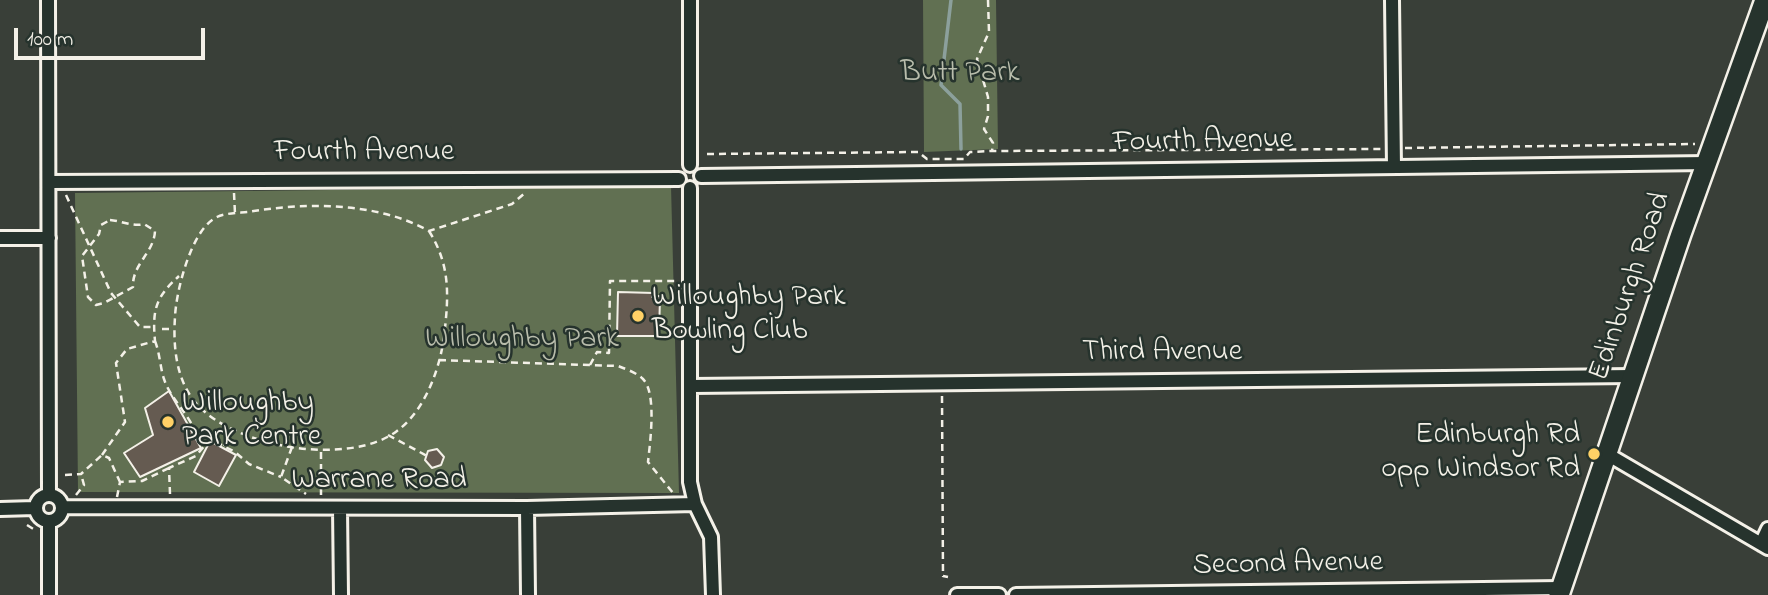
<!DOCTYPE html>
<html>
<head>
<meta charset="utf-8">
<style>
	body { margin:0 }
	#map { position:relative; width:1768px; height:595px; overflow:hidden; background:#393f38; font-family:"Indie Flower",sans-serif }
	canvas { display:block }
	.scale { position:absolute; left:14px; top:28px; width:191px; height:32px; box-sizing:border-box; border:4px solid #f4f1e8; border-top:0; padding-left:9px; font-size:21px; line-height:24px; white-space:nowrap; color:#f4f1e8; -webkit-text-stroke:5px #26332d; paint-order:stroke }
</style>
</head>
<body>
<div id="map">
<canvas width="1768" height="595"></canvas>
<div class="scale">100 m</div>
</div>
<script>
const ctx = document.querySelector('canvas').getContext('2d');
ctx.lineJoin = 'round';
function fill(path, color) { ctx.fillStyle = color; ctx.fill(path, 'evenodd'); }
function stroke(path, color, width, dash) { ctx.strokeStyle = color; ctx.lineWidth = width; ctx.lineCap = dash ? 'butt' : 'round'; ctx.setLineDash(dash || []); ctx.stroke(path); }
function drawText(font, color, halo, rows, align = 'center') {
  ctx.font = font + ' "Indie Flower",sans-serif'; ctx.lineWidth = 5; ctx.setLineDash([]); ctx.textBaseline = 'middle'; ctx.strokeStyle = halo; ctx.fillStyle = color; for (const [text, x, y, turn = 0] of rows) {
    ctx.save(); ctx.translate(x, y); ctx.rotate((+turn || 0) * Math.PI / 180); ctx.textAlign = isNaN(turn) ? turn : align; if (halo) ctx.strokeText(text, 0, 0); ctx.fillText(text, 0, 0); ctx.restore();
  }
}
const green = new Path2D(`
	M923,0H996L998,149L924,152Z
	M671,186L679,493L78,492L75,193Z`);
const stream = new Path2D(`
	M951,0L941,85L960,104L961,149`);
const building = new Path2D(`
	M618,292L654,293L652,297L660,296L659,336H617Z
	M169,391L201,448L140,477L124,453L153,435L145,408Z
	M210,441L236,455L219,486L194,472Z
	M437,449L444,457L441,465L432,468L425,460L428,451Z`);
const path = new Path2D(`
	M988,0L989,32L977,59L988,97V116L984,129L993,143L992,151
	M1405,148L1695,144
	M707,154L918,152L927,159H964L970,152L992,151L1381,149
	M234,193L235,214
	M66,195L111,293L140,327H154
	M110,220C122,221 133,227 144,224L155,231C154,253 132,264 133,287L104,303L96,305L88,297L82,256L99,234L101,225Z
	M429,231C449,263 449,291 445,328C442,363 427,409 397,431C349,467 233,448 195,402C176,379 173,346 175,317C176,292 191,229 217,217C225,213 239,213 248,212C307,202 377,202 429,231L512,204L525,193
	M162,329H173
	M155,341C160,354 160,367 164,379C170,398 188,413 196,433L210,439
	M439,360L618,366C626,369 637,373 643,379C657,393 650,443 648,462L673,493
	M590,365L597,352L609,353L610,281H677
	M942,396L943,576L948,577
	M388,435L429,457
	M224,446L232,430
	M292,447L281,477L306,494
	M102,455L125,422L116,363L127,349L155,341C152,309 156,297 179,276
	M65,475L81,474L102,455L109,458L120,482
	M170,494L169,468L196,456L210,439L235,452L249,464L281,477
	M76,495L84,485L81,474
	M321,495V450
	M117,497L120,482L142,481L169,468
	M27,525L35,530`);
const street = new Path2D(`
	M48,0L49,495
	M1392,0L1394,167
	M690,165V0
	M701,176L1707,163
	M49,182L679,179
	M690,188V482L695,504L711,537L713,595
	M0,238H49
	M692,386L1633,376
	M1607,454L1768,548
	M36 508a13 13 0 1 1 26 0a13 13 0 1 1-26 0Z
	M62,507L527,508L695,504
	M340,508L341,595
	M527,508L528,595
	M0,509L35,508
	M49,522V595
	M1761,544L1768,529
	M957,595H999
	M1016,595L1561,588`);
const secondary = new Path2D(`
	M1559,595L1681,234L1765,0`);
const markers = [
	[638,316,7,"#ffd166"],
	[168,422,7,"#ffd166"],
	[1594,454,7,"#ffd166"]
];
const parkNames = [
	["Butt Park",960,75],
	["Willoughby Park",522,341]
];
const streetNames = [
	["Fourth Avenue",1203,143,-1],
	["Fourth Avenue",364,154],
	["Edinburgh Road",1632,287,-71],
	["Third Avenue",1162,354],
	["Warrane Road",379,482],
	["Second Avenue",1288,566,-1]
];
const poiNames = [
	["Willoughby Park",652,299],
	["Bowling Club",652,333],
	["Willoughby",182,405],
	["Park Centre",182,439],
	["Edinburgh Rd",1580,437,"right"],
	["opp Windsor Rd",1580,471,"right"]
];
fill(green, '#617052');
stroke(stream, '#8ca09c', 3.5);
fill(building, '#655b51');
stroke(building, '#f4f1e8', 2);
stroke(street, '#f4f1e8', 18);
stroke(secondary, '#f4f1e8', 24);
stroke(path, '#f4f1e8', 2.5, [7, 5]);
stroke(street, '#26332d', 12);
stroke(secondary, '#26332d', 19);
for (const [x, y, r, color] of markers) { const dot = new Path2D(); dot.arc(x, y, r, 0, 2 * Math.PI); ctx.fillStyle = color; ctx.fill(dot); stroke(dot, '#26332d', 2.5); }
drawText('30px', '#b9bdac', '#26332d', parkNames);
drawText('30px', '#f4f1e8', '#26332d', streetNames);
drawText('30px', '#f4f1e8', '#26332d', poiNames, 'left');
</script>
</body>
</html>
